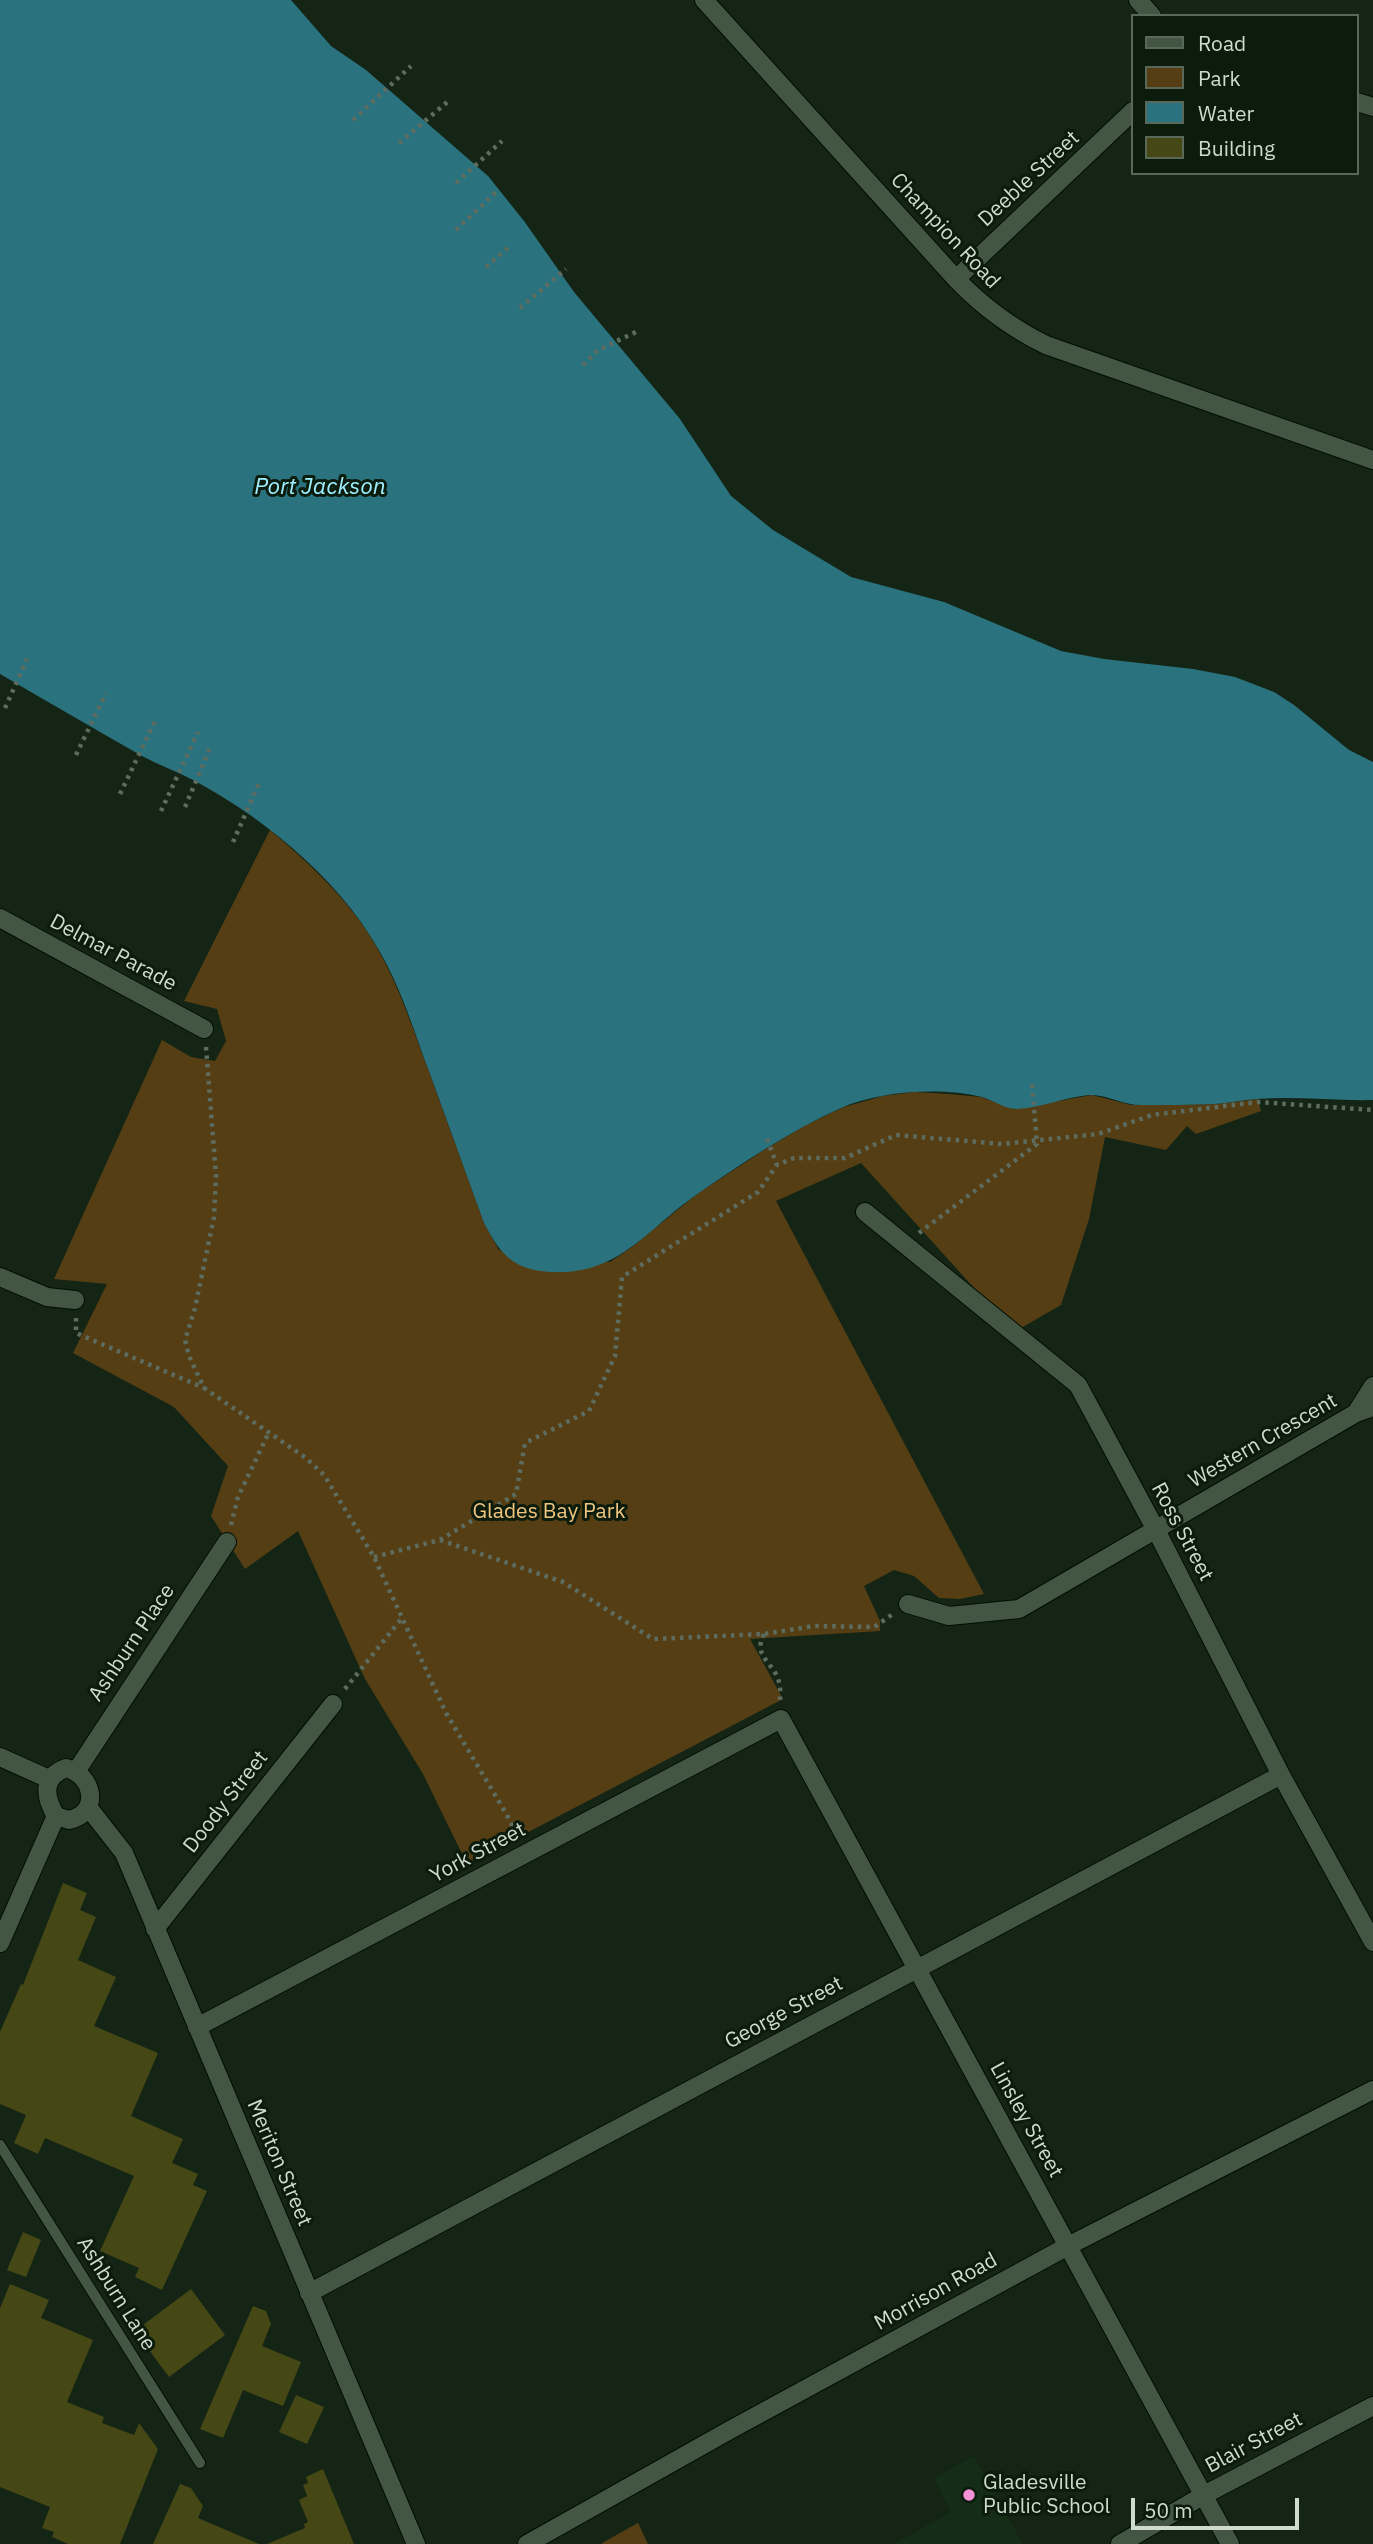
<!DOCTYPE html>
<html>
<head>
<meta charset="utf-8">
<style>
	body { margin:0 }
	#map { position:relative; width:1373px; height:2544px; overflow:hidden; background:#142515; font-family:"IBM Plex Sans",sans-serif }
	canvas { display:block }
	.legend { position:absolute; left:1131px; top:14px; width:228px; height:161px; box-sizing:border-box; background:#0b1b0c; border:2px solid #5a685a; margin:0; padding:9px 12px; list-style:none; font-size:21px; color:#d0dbd0 }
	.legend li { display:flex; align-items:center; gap:14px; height:35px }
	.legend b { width:35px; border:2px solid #5a685a }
	.scale { position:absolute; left:1131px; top:2498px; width:168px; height:32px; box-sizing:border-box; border:4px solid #d0dbd0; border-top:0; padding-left:9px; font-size:21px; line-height:24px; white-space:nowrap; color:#d0dbd0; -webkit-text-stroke:5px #0b1b0c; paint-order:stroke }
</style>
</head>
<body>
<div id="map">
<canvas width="1373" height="2544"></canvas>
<ul class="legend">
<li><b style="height:9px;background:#435644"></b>Road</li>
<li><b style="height:19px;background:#553e14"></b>Park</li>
<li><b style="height:19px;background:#2b727f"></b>Water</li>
<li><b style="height:19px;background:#454814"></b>Building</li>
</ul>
<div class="scale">50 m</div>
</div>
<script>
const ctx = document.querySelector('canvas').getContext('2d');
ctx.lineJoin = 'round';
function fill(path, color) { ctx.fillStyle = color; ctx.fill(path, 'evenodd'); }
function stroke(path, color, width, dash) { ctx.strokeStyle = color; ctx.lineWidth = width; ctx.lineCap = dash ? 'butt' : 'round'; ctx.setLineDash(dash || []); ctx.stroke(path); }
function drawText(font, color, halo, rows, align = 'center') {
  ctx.font = font + ' "IBM Plex Sans",sans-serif'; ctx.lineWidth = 6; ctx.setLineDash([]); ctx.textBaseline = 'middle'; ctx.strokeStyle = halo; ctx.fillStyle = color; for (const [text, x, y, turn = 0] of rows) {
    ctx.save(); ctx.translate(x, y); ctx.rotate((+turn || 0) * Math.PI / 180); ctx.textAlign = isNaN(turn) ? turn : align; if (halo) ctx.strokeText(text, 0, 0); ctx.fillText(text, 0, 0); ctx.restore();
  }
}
const built = new Path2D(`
	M974,2456L1023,2544H894L951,2512L934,2478Z`);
const green = new Path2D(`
	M270,830C305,860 340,891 366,930C396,975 412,1027 431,1077C448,1126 467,1174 484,1223L499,1250L610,1262L632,1247L697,1194L769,1147L806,1125L844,1107L883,1096L915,1092L948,1094L981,1097L1014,1109L1092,1095L1131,1105L1216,1104L1258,1099L1261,1111L1196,1134L1187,1126L1166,1150L1105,1137L1089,1219L1061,1305L1014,1332L861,1163L776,1201L984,1594L960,1599L939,1598L914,1576L894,1570L864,1586L880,1621V1631L750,1639L783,1699L467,1864L423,1774L365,1679L298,1531L245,1569L211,1516L228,1466L174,1407L73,1353L107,1284L54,1279L162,1040L191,1057L215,1061L226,1041L217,1009L184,1001Z
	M638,2523L648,2544H602V2543Z`);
const water = new Path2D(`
	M0,0H291L331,46L366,70L488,176L524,221L574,292L680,419L731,496L773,530L851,577L944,602L1061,651L1104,659L1193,669L1235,677L1274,692L1294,705L1349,750L1373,762V1100C1335,1101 1295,1096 1257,1099C1243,1100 1229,1103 1215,1104C1190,1105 1165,1105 1141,1105C1123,1105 1106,1094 1089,1095C1065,1097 1041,1108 1016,1109C1005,1109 993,1100 982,1097C940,1087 880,1091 841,1108C790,1131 742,1163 696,1195C646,1230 619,1275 552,1272C513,1270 501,1255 484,1223C466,1173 448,1124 430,1074C416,1037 405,1000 387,965C348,887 271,822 195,781C178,772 159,765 142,756C94,729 47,701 0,674Z`);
const building = new Path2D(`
	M63,1883L87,1893L80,1910L96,1917L78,1960L116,1977L94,2026L158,2053L131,2116L183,2139L172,2163L198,2174L193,2185L207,2191L162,2290L135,2277L139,2268L100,2251L134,2176L45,2138L38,2154L14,2143L26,2115L0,2104V2032L21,1984L23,1985Z
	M23,2232L41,2240L26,2277L7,2270Z
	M10,2284L49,2300L41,2318L93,2340L67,2402L104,2417L102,2423L134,2435L139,2423L158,2449L120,2544H68L52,2537L54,2532L42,2528L50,2507L0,2487V2308Z
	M191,2289L225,2335L169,2377L135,2331Z
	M253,2306L266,2311L271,2324L262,2346L301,2362L283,2406L243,2390L223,2438L200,2429Z
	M296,2395L324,2407L307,2444L279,2432Z
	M323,2469L354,2544H267L305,2528L304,2524L308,2522L299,2500L307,2496L303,2485L308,2483L306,2477Z
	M180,2484L191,2488L203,2506L198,2518L259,2544H153Z`);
const path = new Path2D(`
	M353,120L411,66
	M399,143L451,99
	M456,183L502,141
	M456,230L496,192
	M486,267L509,247
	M520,308L566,269
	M583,365L598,350L636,332
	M5,708L27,659
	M76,755L106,693
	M120,794L156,719
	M185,807L210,748
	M161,811L198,732
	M233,842L260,781
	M206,1047L216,1176L214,1217L195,1308L185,1340L189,1356L204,1388L306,1458L324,1475L374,1557L446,1713L507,1815L518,1837
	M767,1139L777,1165
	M919,1233L1037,1144L1032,1083
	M76,1318V1333L204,1388
	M231,1525L238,1497L269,1432
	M440,1540L563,1582L653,1639L764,1634L814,1626L874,1627L893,1614
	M374,1557L440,1540L516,1494L525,1443L589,1411L615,1356L622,1277L758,1192L777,1165L794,1158H845L896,1135L1002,1144L1098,1134L1152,1115L1258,1102L1373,1110
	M764,1634C752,1657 774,1662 779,1682C781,1687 780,1695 780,1700
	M345,1689L402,1618`);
const lane = new Path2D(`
	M0,2145L200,2463`);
const street = new Path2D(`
	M704,0L956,279C983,307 1011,328 1046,345L1373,460
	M1138,0L1152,16
	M1357,102L1373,107
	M956,279L1133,111
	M0,918L204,1029
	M865,1212L1078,1385L1156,1530L1281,1775L1373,1942
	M0,1277L47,1297L75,1300
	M1356,1413L1373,1386
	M908,1604L949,1616L1019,1609L1356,1413L1373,1407
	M0,1757L49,1779
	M66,1768C94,1775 101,1813 69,1820L56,1816C44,1796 42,1777 66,1768Z
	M77,1770L227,1542
	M88,1807L124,1853L416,2544
	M155,1929L333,1704
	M0,1943L56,1816
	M197,2027L781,1719L1230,2544
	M309,2293L1281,1775
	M1120,2544L1204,2495L1373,2406`);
const secondary = new Path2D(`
	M527,2544L730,2430L1068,2246L1373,2090`);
const markers = [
	[969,2495,7,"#f391d5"]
];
const streetNames = [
	["Deeble Street",1029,179,-43],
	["Champion Road",945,231,47],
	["Delmar Parade",113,953,28],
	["Western Crescent",1263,1441,-30],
	["Ross Street",1182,1532,62],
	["Ashburn Place",132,1643,-56],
	["Doody Street",226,1802,-52],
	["York Street",478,1853,-28],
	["George Street",784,2013,-28],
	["Linsley Street",1026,2120,61],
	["Meriton Street",279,2163,67],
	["Morrison Road",936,2292,-29],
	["Ashburn Lane",116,2294,58],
	["Blair Street",1254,2443,-28]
];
const parkNames = [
	["Glades Bay Park",549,1512]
];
const poiNames = [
	["Gladesville",983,2483],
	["Public School",983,2507]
];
const waterNames = [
	["Port Jackson",320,487]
];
fill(built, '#152c16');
fill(green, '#553e14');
fill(water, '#2b727f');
fill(building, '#454814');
stroke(lane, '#010e02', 12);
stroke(street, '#010e02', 20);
stroke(secondary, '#010e02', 20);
stroke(path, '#5d6c5e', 4.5, [3.5, 5]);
stroke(lane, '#435644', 10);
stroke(street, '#435644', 18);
stroke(secondary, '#435644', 18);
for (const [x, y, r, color] of markers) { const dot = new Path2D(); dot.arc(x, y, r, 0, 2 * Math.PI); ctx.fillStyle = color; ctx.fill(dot); stroke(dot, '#0b1b0c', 2.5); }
drawText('21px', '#d0dbd0', '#0b1b0c', streetNames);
drawText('21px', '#f2c67f', '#0b1b0c', parkNames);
drawText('21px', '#d0dbd0', '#0b1b0c', poiNames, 'left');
drawText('italic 23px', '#9eefff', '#0b1b0c', waterNames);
</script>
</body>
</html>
